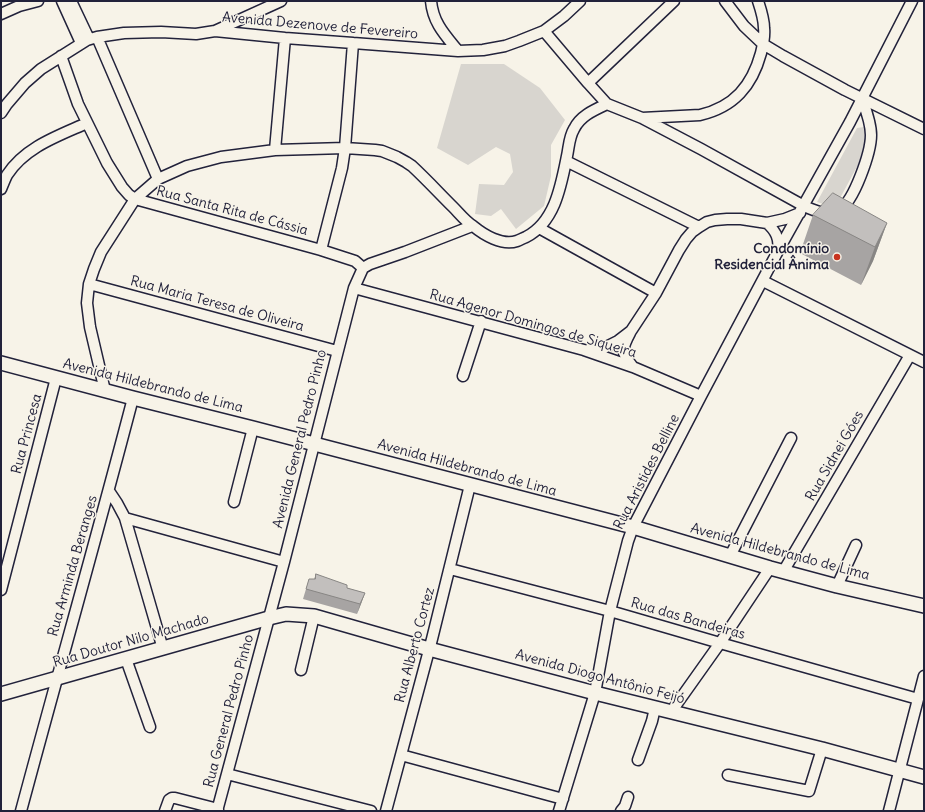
<!DOCTYPE html>
<html>
<head>
<meta charset="utf-8">
<style>
	body { margin:0 }
	#map { position:relative; width:925px; height:812px; overflow:hidden; background:#f7f3e8; font-family:Delius,sans-serif }
	canvas { display:block }
	.frame { position:absolute; inset:0; border:2px solid #22223b; pointer-events:none }
</style>
</head>
<body>
<div id="map">
<canvas width="925" height="812"></canvas>
<div class="frame"></div>
</div>
<script>
const ctx = document.querySelector('canvas').getContext('2d');
ctx.lineJoin = 'round';
function fill(path, color) { ctx.fillStyle = color; ctx.fill(path, 'evenodd'); }
function stroke(path, color, width, dash) { ctx.strokeStyle = color; ctx.lineWidth = width; ctx.lineCap = dash ? 'butt' : 'round'; ctx.setLineDash(dash || []); ctx.stroke(path); }
function drawText(font, color, halo, rows, align = 'center') {
  ctx.font = font + ' Delius,sans-serif'; ctx.lineWidth = 3; ctx.setLineDash([]); ctx.textBaseline = 'middle'; ctx.strokeStyle = halo; ctx.fillStyle = color; for (const [text, x, y, turn = 0] of rows) {
    ctx.save(); ctx.translate(x, y); ctx.rotate((+turn || 0) * Math.PI / 180); ctx.textAlign = isNaN(turn) ? turn : align; if (halo) ctx.strokeText(text, 0, 0); ctx.fillText(text, 0, 0); ctx.restore();
  }
}
const green = new Path2D(`
	M461,64H504L540,88L565,120L551,145V176L544,206L516,229L501,209L491,216L475,214L479,184L504,185L513,172L510,154L496,147L468,165L437,148Z
	M864,127L866,137L859,163L839,200L826,205L817,202L857,128Z`);
const minor = new Path2D(`
	M62,1L81,43
	M71,1L89,39
	M431,1C433,23 445,35 458,51
	M725,1L744,26L763,44L783,56L845,90L924,129
	M1,14L19,6L38,1
	M215,31L281,1
	M544,31L588,83L607,104
	M97,37L158,179
	M61,56L78,104L107,163L122,187L129,195L135,199L321,250L355,261L363,268
	M588,83L674,1
	M1,113L7,104L25,83L41,69L87,40L97,37L124,33L161,32L196,34L215,31L285,38L353,43L458,51L483,50L505,46L519,41L544,31L564,16L580,1
	M642,118L701,149L804,206C815,211 826,216 839,210C854,202 871,152 871,135C871,123 866,110 862,99
	M275,150L285,38
	M566,161L699,227
	M1,189C3,184 5,179 7,175C25,147 58,136 87,123
	M767,223C776,231 780,239 778,251
	M539,228L656,293
	M321,250L342,168L345,148L353,43
	M363,268L370,264L405,252L472,226
	M763,281L924,362
	M89,284L337,351
	M354,288L584,350L633,367L701,396
	M630,333C621,350 621,352 633,367
	M588,350L604,348L618,341L631,331L656,293L679,250L686,239L692,232L699,227L707,222L715,220L727,219H741L767,223L785,219L800,213
	M463,376L481,321
	M105,391L90,327L87,303L89,284L94,269L101,252L135,199L158,179L187,166L221,157L275,150L345,148L375,150L382,151L397,157L406,162L412,166C426,179 439,193 453,207C459,213 465,221 473,226C484,235 502,246 517,241C520,240 523,238 526,237C555,222 561,186 567,156C569,147 569,137 574,129C580,116 594,110 607,104L642,118L700,115C734,107 752,86 761,53C763,45 765,36 764,28C764,19 761,10 758,1
	M109,491L117,503L125,518L163,649
	M234,502L253,428
	M125,518L284,562
	M730,556L791,438
	M450,569L610,611L720,643L918,699
	M783,572L910,355
	M837,586L856,545
	M1,590L56,378
	M126,659L150,727
	M301,670L314,616
	M671,712L720,643L770,568
	M401,755L563,799
	M638,760L652,721L655,708
	M227,774L371,811
	M728,775L809,791L822,749
	M21,811C58,673 97,536 133,398
	M165,811L169,800L172,798H175L218,809
	M217,811L284,562L354,288L363,268
	M386,811L432,639L470,485
	M559,811L595,693L610,611L628,541L633,527L701,396L778,251L850,122L912,1
	M621,811L625,806L628,797
	M889,811L924,676`);
const major = new Path2D(`
	M1,363L133,398L253,428L633,527L770,568L837,586L924,606
	M1,694L269,618L286,614L314,616L429,649L595,693L822,749L924,777`);
const wall = new Path2D(`
	M813,215L887,223L873,261L861,285L800,253Z
	M316,574L347,588L365,593L357,614L303,599L309,579H314Z`);
const shadedWall = new Path2D(`
	M887,223L873,261L861,285L875,247Z
	M365,593L361,604L357,614L360,604Z`);
const building = new Path2D(`
	M833,193L887,223L875,247L813,215Z
	M316,574L347,585V588L365,593L360,604L306,589L309,579H315Z`);
const markers = [
	[837,257,4,"#c8321e"]
];
const streetNames = [
	["Avenida Dezenove de Fevereiro",320,26,5],
	["Rua Santa Rita de Cássia",232,211,15],
	["Rua Maria Teresa de Oliveira",217,304,15],
	["Rua Agenor Domingos de Siqueira",533,324,16],
	["Avenida Hildebrando de Lima",153,386,14],
	["Rua Princesa",27,434,-75],
	["Avenida General Pedro Pinho",300,439,-76],
	["Rua Sidnei Góes",835,456,-60],
	["Avenida Hildebrando de Lima",467,468,15],
	["Rua Aristides Belline",647,472,-63],
	["Avenida Hildebrando de Lima",780,552,15],
	["Rua Arminda Beranges",73,566,-74],
	["Rua das Bandeiras",688,619,16],
	["Rua Doutor Nilo Machado",131,641,-16],
	["Rua Alberto Cortez",415,645,-75],
	["Avenida Diogo Antônio Feijó",600,677,15],
	["Rua General Pedro Pinho",229,711,-75]
];
const poiNames = [
	["Condomínio",829,249],
	["Residencial Ânima",829,265]
];
fill(green, '#d8d5cf');
stroke(minor, '#22223b', 13);
stroke(major, '#22223b', 16);
stroke(minor, '#f7f3e8', 10);
stroke(major, '#f7f3e8', 13);
fill(wall, '#a7a4a3');
fill(shadedWall, '#888684');
fill(building, '#c2bfbd');
stroke(building, '#888684', 1);
for (const [x, y, r, color] of markers) { const dot = new Path2D(); dot.arc(x, y, r, 0, 2 * Math.PI); ctx.fillStyle = color; ctx.fill(dot); stroke(dot, '#f7f3e8', 1.5); }
drawText('14px', '#22223b', '#f7f3e8', streetNames);
drawText('bold 14px', '#22223b', '#f7f3e8', poiNames, 'right');
</script>
</body>
</html>
